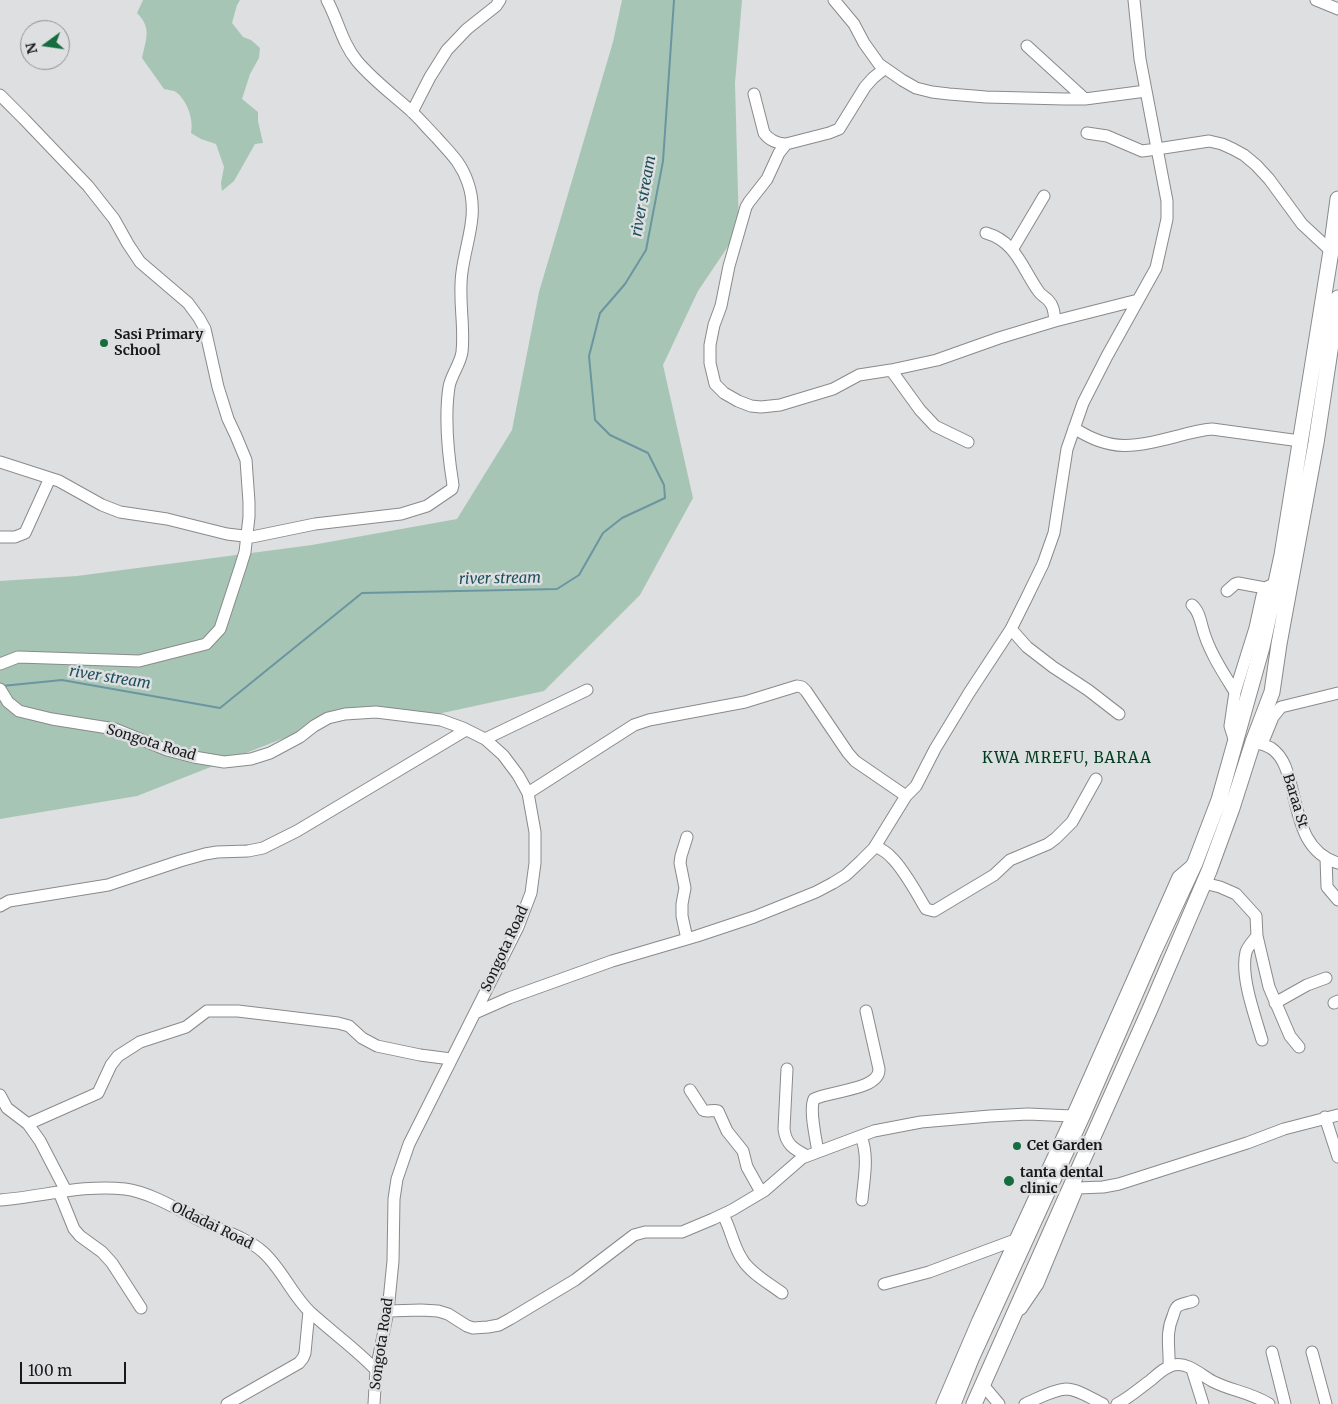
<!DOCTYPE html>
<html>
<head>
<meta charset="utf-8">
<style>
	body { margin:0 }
	#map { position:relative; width:1338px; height:1404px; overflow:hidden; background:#dddfe1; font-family:Merriweather,serif }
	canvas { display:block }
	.north { position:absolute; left:20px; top:20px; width:50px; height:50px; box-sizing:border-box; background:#dddfe1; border:1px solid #8e9091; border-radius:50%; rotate:256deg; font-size:14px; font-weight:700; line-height:20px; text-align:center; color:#18191a }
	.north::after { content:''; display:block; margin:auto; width:18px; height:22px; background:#156c3f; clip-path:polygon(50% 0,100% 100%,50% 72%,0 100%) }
	.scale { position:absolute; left:20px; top:1362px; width:106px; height:22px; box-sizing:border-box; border:2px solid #18191a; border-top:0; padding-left:6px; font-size:15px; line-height:18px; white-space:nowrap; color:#18191a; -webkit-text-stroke:4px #dddfe1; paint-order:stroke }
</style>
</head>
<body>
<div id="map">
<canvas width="1338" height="1404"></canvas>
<div class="north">N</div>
<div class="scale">100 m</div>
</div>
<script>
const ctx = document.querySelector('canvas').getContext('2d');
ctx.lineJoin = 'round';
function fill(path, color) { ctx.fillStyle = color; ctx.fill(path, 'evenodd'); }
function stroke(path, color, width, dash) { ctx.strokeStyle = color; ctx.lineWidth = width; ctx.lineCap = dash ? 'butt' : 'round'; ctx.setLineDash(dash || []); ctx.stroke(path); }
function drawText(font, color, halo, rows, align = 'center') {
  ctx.font = font + ' Merriweather,serif'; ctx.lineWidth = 5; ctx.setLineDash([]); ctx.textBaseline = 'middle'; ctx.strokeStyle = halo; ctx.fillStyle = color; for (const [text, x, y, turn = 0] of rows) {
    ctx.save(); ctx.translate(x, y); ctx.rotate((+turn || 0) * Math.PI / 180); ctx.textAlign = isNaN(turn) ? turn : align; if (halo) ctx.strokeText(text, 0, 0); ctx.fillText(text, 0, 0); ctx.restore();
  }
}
const green = new Path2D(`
	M143,0H240L237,5L232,23L243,37L251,40L260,48L259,58L250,74L242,99L258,112V121L263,143L255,144L234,181L222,191L221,183L224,167L216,144L201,139L191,133C194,120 187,100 176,92C173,90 167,90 164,89L142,58C146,39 152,28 137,13Z
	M622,0H742L735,83L739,230L698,291L663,365L693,498L640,595L544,691L419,718L345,714L137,796L0,819V581L77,576L312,545L457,519L512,430L539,292L613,42Z`);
const stream = new Path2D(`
	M2,686L62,680L220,708L362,593L557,589L579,575L603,533L622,518L665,498L664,485L648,453L610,435L595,420L589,356L600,313L625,284L646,250L663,161L674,0`);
const minor = new Path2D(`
	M834,0L854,24L864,43L879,64L902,80L916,88L932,92L949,94L986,97L1064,99H1085L1146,91
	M1316,0L1338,9
	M1027,46L1085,99
	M884,69L873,78L865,87L839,129L829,133L786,144L779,153L767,179L749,202L746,207L729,266L721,306L714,325L710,345V363L715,384L724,393L738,401L751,406L761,407L780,405L833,389L859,375L891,370L937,360L999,338L1055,321L1138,300
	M754,94L764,133C769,140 778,144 786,144
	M0,95L24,119L88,186L114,219L128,244L140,262L188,303L199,318L205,329L218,387L228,419L236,436L246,460L249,502V517L245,552L240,568L220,629L206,644L139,661L18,657L0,664
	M412,112L430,77L447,50L467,29L496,6L500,0
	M1087,133L1107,136L1142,151L1157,149L1209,141L1222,144L1233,149L1244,155L1256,165L1269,179L1302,224L1331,251
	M986,233C1017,242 1022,269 1039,292C1041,295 1045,297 1048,300C1054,306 1054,313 1055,321
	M1012,250L1044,196
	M891,370L920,410L935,426L968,442
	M1074,428C1112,453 1135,447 1178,436C1189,433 1200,430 1212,429L1300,441
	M0,462L59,481L102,505L120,512L167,519L227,534L252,537L315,524L401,514L427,506L452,489L453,485C448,454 444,420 449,387C451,375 460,365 462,352C465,325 458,299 462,272C466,241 479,215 468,183C461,162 450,153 436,137C427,128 419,118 410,110C392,94 372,79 357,61C342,43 338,20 327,0
	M0,537H15L25,533L50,478
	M1227,591L1235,584L1238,583L1265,588
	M1192,605C1198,610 1200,618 1202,626C1208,650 1222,671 1235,692
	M1011,629L1027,647L1053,667L1088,690L1119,714
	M0,689L8,702L19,711L52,719L115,729L167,750L194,757L224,762L251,759L270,753L300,737L314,726L328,718L345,714L376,712L441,720L463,728L485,739L503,755L518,775L528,793L535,832V863L531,893L518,927L409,1144L397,1179L394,1199L393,1261L388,1311L376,1370L374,1404
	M485,739L587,690
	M1235,742L1230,726L1235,692L1255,628L1262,596L1265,588L1276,583
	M1253,742C1259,743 1265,745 1271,748C1277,752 1282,759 1285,766C1299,800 1295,850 1338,863
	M1262,744L1273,717L1281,707L1338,693
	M528,793L634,725L649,720L745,702L797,686L802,687L806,691L848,753L855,761L906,796
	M875,846C881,849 887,852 891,857C904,869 917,894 926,909L934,911L994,875L1010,860L1048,844L1056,838L1072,822L1096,779
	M1326,858L1327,887L1338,900
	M1204,883L1220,887L1236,894L1256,916L1257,936L1269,987L1290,1036L1299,1047
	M0,906L9,901L108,885L180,861L205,854L217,852L248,851L263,848L297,831L466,730
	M1257,936C1253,941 1248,946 1246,952C1240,976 1255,1016 1262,1040
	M687,939L682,916V904L685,888L680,863L681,856L687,837
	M1275,1003L1307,985L1326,978
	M1334,1003L1338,1001
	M475,1013L509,998L612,961L697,936L754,917L816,892L833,883L846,875L861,861L874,848L906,796L916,786L935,749L969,693L1011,629L1026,599L1043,564L1054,533L1067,449L1083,403L1107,356L1156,268L1167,219V201L1140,59L1134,0
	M787,1069L784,1129C786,1145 794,1149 807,1156
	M690,1090L703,1110C707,1113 713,1109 718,1111L727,1131L743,1151L747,1167L761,1192
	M0,1095L7,1108L28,1124L40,1141L66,1191
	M1325,1117L1338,1157
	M28,1124L98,1093L111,1065L118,1056L140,1042L186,1027L207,1011H238L338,1023L349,1026L362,1038L377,1046L420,1055L451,1059
	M861,1136C869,1157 864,1178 862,1200
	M818,1152C816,1139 809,1110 814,1099C829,1091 880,1090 879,1069L866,1011
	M1078,1188L1103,1187L1119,1184L1247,1143L1284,1129L1338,1115
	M59,1192L74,1229L80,1236L102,1252L112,1263L141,1308
	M0,1200C41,1197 83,1184 125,1189C149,1192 177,1209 199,1220C218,1229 248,1238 263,1252C282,1269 292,1295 310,1312C332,1332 356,1349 376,1370
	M723,1215C731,1229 733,1246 742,1259C749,1272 770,1284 782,1293
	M884,1284L929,1272L1015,1240
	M1021,1309L1038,1284L1077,1190
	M388,1311L421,1310L438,1311L448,1314L467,1326L473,1328L488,1327L499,1325L510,1319L575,1280L634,1235L645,1232H682L713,1219L732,1210L764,1191L802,1158L874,1131L921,1122L990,1116L1028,1114L1072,1116
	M1272,1352L1285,1404
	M1312,1352L1326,1404
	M1169,1367C1170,1348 1165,1334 1173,1316C1174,1313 1175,1308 1178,1306C1182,1303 1189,1303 1193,1301
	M1192,1369L1203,1404
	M983,1385L999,1404
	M227,1404L299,1363L303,1358L305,1353L309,1311
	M942,1404L978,1320L1072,1116L1178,877L1192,865
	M1025,1404C1037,1399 1052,1390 1066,1389C1078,1389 1092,1399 1103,1404
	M1117,1404C1129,1398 1140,1388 1151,1380C1158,1374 1165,1367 1174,1365C1188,1362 1201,1375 1212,1381C1231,1391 1250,1392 1269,1404`);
const highway = new Path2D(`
	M953,1404L971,1359L1084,1112L1154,951L1195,863L1219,800L1262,647L1282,555L1331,251L1338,199
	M974,1404L1150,1009L1209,871L1232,808L1253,742L1272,692L1279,644L1316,443L1338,298`);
const markers = [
	[104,343,5,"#156c3f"],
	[1017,1146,5,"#156c3f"],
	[1009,1181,6,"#156c3f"]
];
const poiNames = [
	["Sasi Primary",114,335],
	["School",114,351],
	["Cet Garden",1027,1146],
	["tanta dental",1020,1173],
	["clinic",1020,1189]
];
const streetNames = [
	["Songota Road",151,743,17],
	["Baraa St",1295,801,73],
	["Songota Road",505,949,-65],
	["Oldadai Road",212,1226,26],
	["Songota Road",382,1344,-82]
];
const waterNames = [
	["river stream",644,196,-80],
	["river stream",500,579,-1],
	["river stream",110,678,9]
];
const neighbourhoodNames = [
	["KWA MREFU, BARAA",1067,759]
];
fill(green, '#a6c5b5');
stroke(stream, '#6b95a0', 2);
stroke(minor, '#898a8c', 13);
stroke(highway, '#898a8c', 17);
stroke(minor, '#fff', 11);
stroke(highway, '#fff', 15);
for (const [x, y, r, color] of markers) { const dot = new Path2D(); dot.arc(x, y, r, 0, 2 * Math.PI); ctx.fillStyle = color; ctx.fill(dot); stroke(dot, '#dddfe1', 2); }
drawText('bold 14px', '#18191a', '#dddfe1', poiNames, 'left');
drawText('14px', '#18191a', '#dddfe1', streetNames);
drawText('italic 15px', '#1d4f5b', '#dddfe1', waterNames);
ctx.letterSpacing = '1px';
drawText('15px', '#003c1e', '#dddfe1', neighbourhoodNames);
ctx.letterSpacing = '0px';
</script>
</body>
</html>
